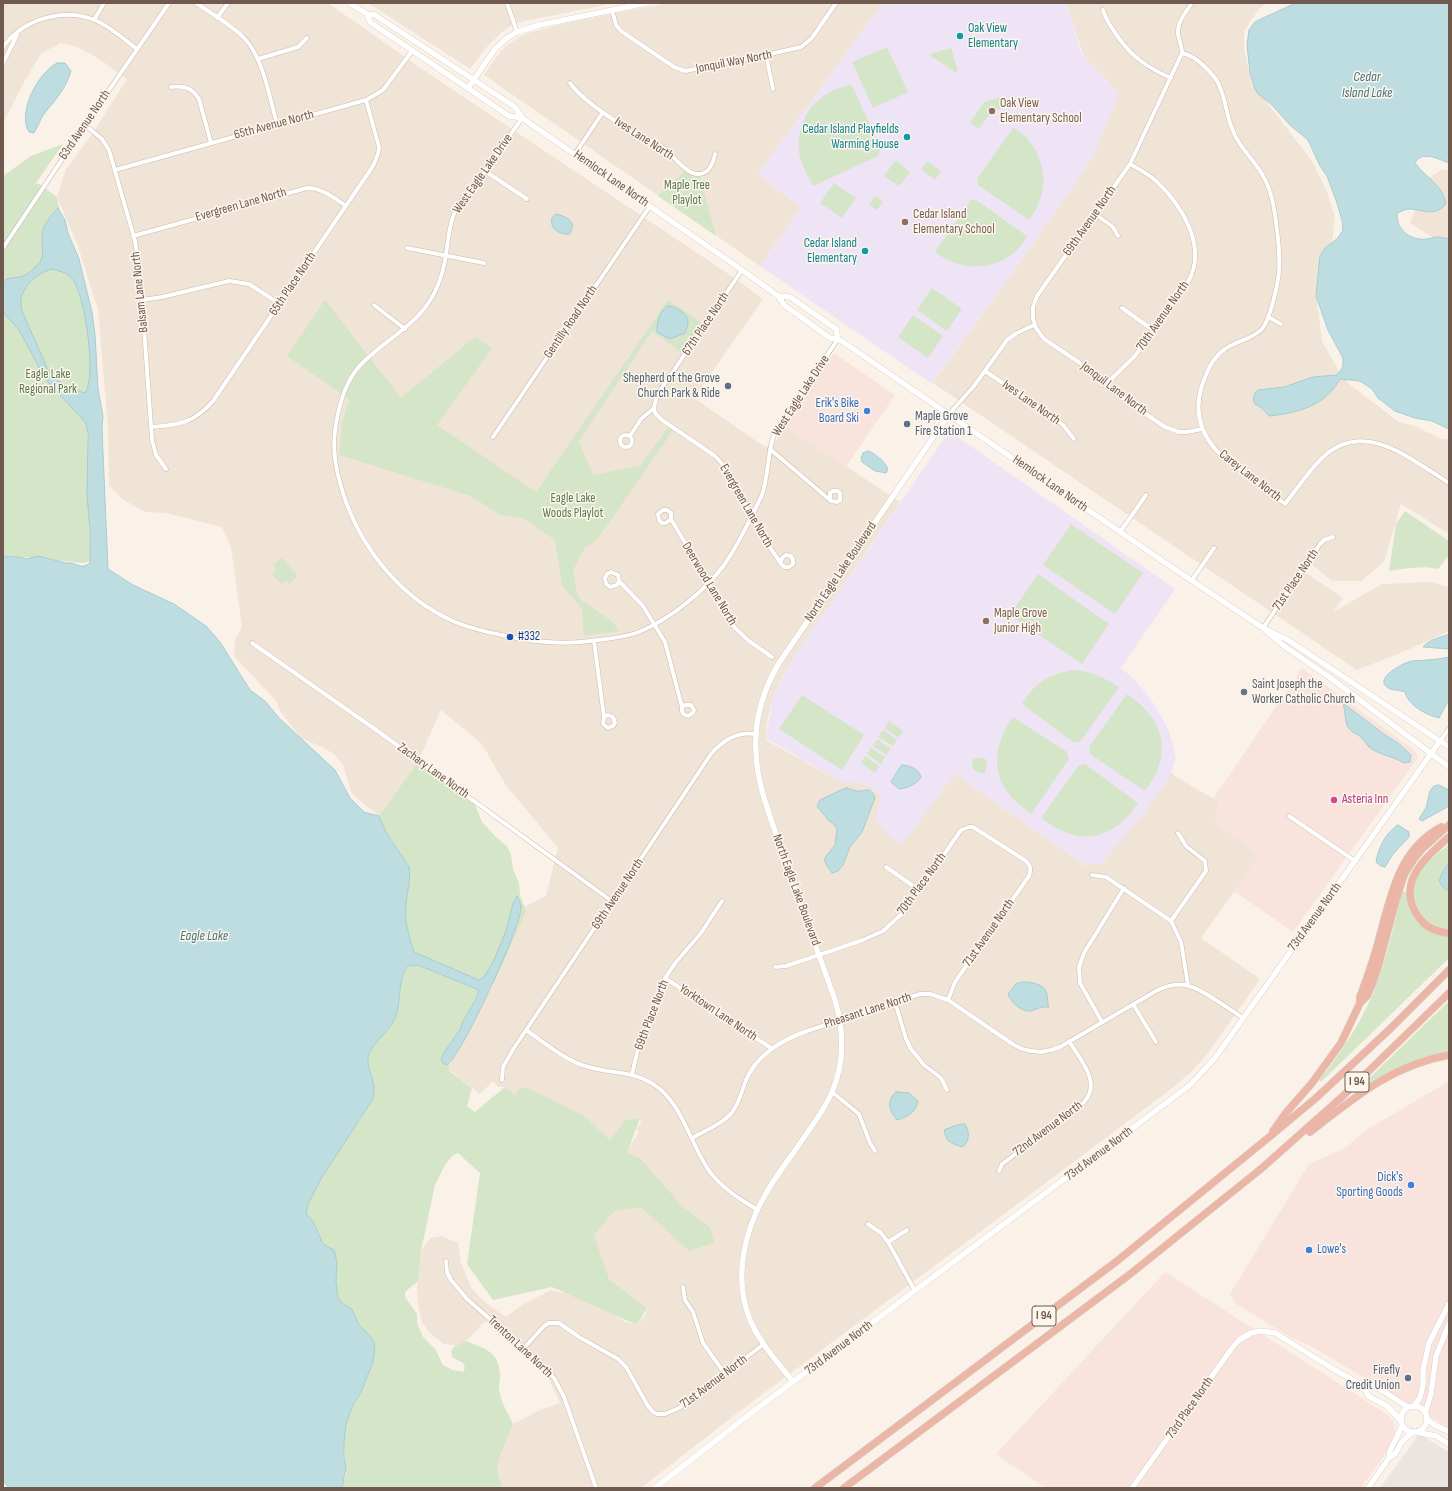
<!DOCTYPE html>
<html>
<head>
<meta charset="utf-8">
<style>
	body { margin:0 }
	#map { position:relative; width:1452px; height:1491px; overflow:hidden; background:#faf2e8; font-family:"Sofia Sans Condensed",sans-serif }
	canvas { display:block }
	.frame { position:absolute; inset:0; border:4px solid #705a4f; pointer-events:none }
</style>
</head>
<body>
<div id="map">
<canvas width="1452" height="1491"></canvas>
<div class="frame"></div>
</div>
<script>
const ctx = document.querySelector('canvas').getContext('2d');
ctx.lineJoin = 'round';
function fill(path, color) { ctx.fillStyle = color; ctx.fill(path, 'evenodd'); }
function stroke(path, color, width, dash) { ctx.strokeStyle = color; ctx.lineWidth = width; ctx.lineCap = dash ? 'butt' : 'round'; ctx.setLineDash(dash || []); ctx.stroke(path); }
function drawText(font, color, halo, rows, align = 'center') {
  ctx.font = font + ' "Sofia Sans Condensed",sans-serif'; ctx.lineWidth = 3; ctx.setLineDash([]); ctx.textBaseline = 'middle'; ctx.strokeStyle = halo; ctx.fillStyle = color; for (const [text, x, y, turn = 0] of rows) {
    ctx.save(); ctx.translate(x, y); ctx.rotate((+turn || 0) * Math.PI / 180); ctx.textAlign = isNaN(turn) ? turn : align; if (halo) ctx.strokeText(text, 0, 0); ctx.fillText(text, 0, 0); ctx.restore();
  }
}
const residential = new Path2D(`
	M3,3H328L425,71L733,277L763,299L694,398L765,447L777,440L784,425L900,502L797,653L783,675L773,697L767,722L766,740L841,782H856L872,787L881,796L955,774L1086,866L1091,864H1101L1163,786L1171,772L1176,777L1219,802L1215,822L1260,856L1201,938L1260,979L1206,1056L1189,1074L1166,1093L740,1411L641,1488H502L497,1470L501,1453L513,1424L540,1410L560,1403L549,1379L485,1321L466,1341L455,1346L444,1344L431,1334L422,1323L418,1304L417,1288L421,1251L430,1238L441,1236L458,1243L461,1263L471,1287L483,1301L506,1317L522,1305L551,1290L573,1295L612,1313L626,1322L637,1325L645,1316L647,1308L609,1279L600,1263L594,1235L607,1207H641L710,1227L681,1205L625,1154L639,1132L636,1130L641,1123L640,1118L625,1120L610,1140L586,1117L516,1094L505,1087H498L493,1081L480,1094L449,1070L450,1064L493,985L524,907L546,896L558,848L505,784L482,744L441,710L417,763L379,816L352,794L343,765L334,754L322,747L301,738L280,711L276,701L234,656L235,640L242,627L231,547L222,527L166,513L145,512L122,499L109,485L108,428L98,310L78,246L57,197L66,169L92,134L127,79L95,56L75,46L60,43L41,54L24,82L3,123Z
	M368,3H615L525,21L510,26L502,32L486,48L470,69Z
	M668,3H883L758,174L801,208L760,266L484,75L497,56L506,46L518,38L528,33L571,22Z
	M1066,3H1266L1259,9L1244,31V48L1252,86L1265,100L1312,161L1327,192L1335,218L1331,248L1321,271L1316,294L1322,341L1337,368L1349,384L1399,422L1415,426L1441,439H1449V531L1446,532L1401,504L1384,562L1361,581H1332L1311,564L1305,572L1343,598L1333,612L1382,584L1431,582L1449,587V631L1410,649L1357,670L933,383L1039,235L1088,164L1119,93L1084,57Z
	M1441,170H1449V251L1441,243L1410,223L1426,180Z`);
const commercial = new Path2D(`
	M834,353L895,395L846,467L784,425Z
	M1302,668L1414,750L1417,754V759L1293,932L1234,891L1259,856L1215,822L1219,803L1213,799Z
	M1449,1081V1428L1309,1345L1292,1338L1238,1305L1234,1302L1230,1294L1309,1164L1343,1149L1368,1129Z
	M1165,1272L1388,1415L1394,1422L1396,1434L1389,1449L1361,1488H1045L996,1454Z`);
const industrial = new Path2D(`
	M1419,1434L1449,1452V1488H1380Z`);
const education = new Path2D(`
	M883,3H1066L1082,55L1119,93L1093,157L1039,235L932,384L760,266L801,208L758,174Z
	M952,433L1175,589L1121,668L1135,680L1150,698L1160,714L1169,731L1176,758L1171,772L1163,786L1144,814L1101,864H1091L1086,866L955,774L902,845L887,834L876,820L881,796L872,787L856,782H841L766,738L773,697L782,678L797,652L944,439Z`);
const green = new Path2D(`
	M887,47L908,92L873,108L852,62Z
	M951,48L958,71L955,72L931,56L930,54Z
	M851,84L881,148L878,156L813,186C808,177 803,167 800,157C795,131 805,107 828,93C835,89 843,87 851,84Z
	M1002,97L1006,107L991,112L979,129L970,123L984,102Z
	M1013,128C1034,138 1046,166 1043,188C1041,200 1036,211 1029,220L978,185L977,179Z
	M63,144L36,183L41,185L57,197L65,243L89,328L94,398L87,429L90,561L84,563L3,555V176L31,156Z
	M895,161H897L909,171V174L899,186L884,176Z
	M927,161L941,171L935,180L921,170Z
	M684,172L693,177H700L716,236L658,196Z
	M834,183L856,198L842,218L820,203Z
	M875,196L883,202L877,210L869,205Z
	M971,200H976L1027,236C1008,271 964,275 935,252Z
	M932,288L962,309L947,331L917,310Z
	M325,300L401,398L475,337L492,348L437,425L536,492L668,300L702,323L682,353L652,331L579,441L593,475L641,465L668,427L673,430L597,540L585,547L573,570L577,593L581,600L612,621L619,631L584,636L582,609L562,585L555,540L523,518L500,515L471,496L339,455L342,424L349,399L287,356Z
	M913,315L943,336L928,358L898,337Z
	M1405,511L1449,541V555L1438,569C1422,565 1405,569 1389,571L1396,524Z
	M1071,524L1143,573L1115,614L1043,565Z
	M282,558L298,576L289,584L286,580L281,584L272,574L277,569L273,565Z
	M1038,574L1109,624L1082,664L1010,615Z
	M1074,670C1093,672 1103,677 1119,687L1080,742H1073L1022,704C1036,682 1048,674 1074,670Z
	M1127,694C1155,713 1170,738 1157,772C1154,778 1149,785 1145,791L1090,754L1089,747Z
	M802,695L864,735L842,770L779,729Z
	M1013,717L1067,752L1069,759L1031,814C1025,809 1019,805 1014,800C989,774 994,744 1013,717Z
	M889,721L903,731L899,738L885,728Z
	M883,730L897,740L893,746L878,737Z
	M877,739L891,749L887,755L873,746Z
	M871,748L885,757L881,764L867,754Z
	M865,756L879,766L875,773L861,763Z
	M976,758H983L987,760L985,773C975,773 970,770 973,759Z
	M417,763L475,805L482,822L496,837L507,846L511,855L513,869L519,883L520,895L526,911L494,983L472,977L414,952C409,937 404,920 406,905C407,892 411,880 409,867L386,832L379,816Z
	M1085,764L1138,803C1134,809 1129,816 1124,820C1097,845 1068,839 1041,818L1078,766Z
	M1449,844V863L1443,872L1447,890L1449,891V929C1423,928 1406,898 1418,874C1425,862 1439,853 1449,844Z
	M1402,891L1406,892C1409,922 1423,929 1449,936V958L1321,1082L1319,1080C1343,1051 1365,1017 1378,980C1388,952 1395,921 1402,891Z
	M418,965L479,990L476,999L462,1023L461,1028L445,1051L441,1059L447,1065L450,1064L449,1071L472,1088L467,1106L475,1112L505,1087L515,1094L521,1087L530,1089L586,1117L610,1140L625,1120L640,1118L627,1153L641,1159L681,1205L710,1227L714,1243L689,1251L641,1207L614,1211L594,1235L609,1279L647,1308L637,1325L552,1287L493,1300L467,1264L480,1173L458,1153L452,1156L445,1165L435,1185L421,1251L418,1281L405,1292V1297L417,1314V1323L423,1337L435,1349L443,1365L452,1370L463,1372L465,1368L463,1363L452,1357L451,1351L455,1346L466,1341C486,1349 499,1351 500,1376C500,1380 499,1384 499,1388C500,1401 508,1413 513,1424L501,1453L497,1470L502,1488H342V1487L346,1474L344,1443L346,1424L352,1407L361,1392L373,1362L375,1350L374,1342L359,1325L352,1309L343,1304L338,1298L336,1281L337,1262L330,1248L323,1244L313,1221L306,1213L308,1204L322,1177L371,1102C376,1090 374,1082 370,1069C369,1065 367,1061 368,1057C373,1041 390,1032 396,1016C401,1001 398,977 408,966Z
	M1449,1001V1052L1426,1057L1353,1097L1352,1095Z`);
const water = new Path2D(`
	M1296,3H1449V163C1438,159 1422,150 1415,163C1426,178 1443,185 1446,204C1434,218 1423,209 1409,209C1405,209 1401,212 1397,213C1396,226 1406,238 1420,239C1426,240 1431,238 1436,237C1440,237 1445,238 1449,239V429L1432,421L1415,418L1395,411L1378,398L1372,389L1360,381L1340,379C1325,406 1298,413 1269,416L1262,408L1255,404L1253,399L1255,393L1258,390L1284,387L1313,377L1336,375L1340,372L1343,366V358L1328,330L1316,296L1317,285L1320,256L1325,248L1338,238L1343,230L1342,220L1336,200L1327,176L1320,166L1308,140L1290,125L1271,104L1258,94L1254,87L1250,73L1247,45L1249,30L1255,22Z
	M57,63H65L71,71C66,89 55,100 44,114C40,119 38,127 34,133L29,132C17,112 38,73 57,63Z
	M58,208L65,220L68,233L79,259L92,312L95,335L98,389L103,416L102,429L108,569L133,585L174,604L206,626L220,642L250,690L265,701L279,718L335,770L350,798L364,812L379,816L386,832L409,867C411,880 407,892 406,905C404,920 409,937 414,952L479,980L484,977L494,960L506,931L513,903L517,896C518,899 521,904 521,907C522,925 461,1057 447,1065L443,1063L441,1059L445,1051L461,1028L462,1023L476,999L479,990L418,965L408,966C398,977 401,1001 396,1016C390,1032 373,1041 368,1057C366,1065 376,1083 374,1093C374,1096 372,1099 371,1102L322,1177L308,1204L306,1213L313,1221L323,1244L334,1250L337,1262L336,1281L338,1298L343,1304L352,1309L359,1325L370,1336L374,1342L375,1350L373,1362L361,1392L352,1407L346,1424L344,1443V1457L346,1467L342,1488H9L3,1481V554L4,556L20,557L27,559L38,556L66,563H72L80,566H85L90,563V529L87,495L88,434L86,423L46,380L19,330L3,312V282C8,277 14,278 20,277C28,275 35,268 40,262C45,255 41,243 42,234C43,225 51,215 58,208ZM53,269C61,272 69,273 74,281C85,299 97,376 85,393C70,389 57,382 48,370L22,311C21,306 20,300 22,295C27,282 40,271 53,269Z
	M556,214C564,216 569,218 573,225L570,234C560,235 549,229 552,218Z
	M667,306C676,306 688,313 688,323C688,326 686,330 685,333L670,339L657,332C657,321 659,313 667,306Z
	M869,451C877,456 884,460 888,469L886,473L875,471L862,462L861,458L863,453Z
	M1449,634V649L1423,647C1429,639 1440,638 1449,634Z
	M1449,657V699L1439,718C1426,715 1408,705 1405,692C1399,689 1390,692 1385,685C1378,676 1405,662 1412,661C1424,660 1437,660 1449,657Z
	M1343,703L1385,735L1398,743L1411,755L1410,762L1404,763C1393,756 1379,755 1369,747C1366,744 1364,740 1361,737C1355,733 1350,732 1347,725C1345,720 1345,709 1343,703Z
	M902,765C909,765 919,769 921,777C916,785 907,788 899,789L891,782Z
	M1439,785L1449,790V806L1422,821L1419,819L1426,808L1430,791L1434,786Z
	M847,788C850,789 853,790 856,791C866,792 870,785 875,798L862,832L850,847L843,865L838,871L832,873L827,866L824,859L835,845L837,830L835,825L828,820L817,806L820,800C829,796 837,791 847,788Z
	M1398,825L1409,832V837L1393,854L1385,867L1381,866L1376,862C1378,849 1385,833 1398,825Z
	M1449,863V891L1444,888L1439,881L1443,872Z
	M1022,982C1031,982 1044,983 1047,994C1048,999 1047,1003 1049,1007C1038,1006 1038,1010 1030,1011C1021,1012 1010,1001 1008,994L1016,984Z
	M896,1092L909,1093L918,1101C916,1112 908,1117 897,1120C889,1110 886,1101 896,1092Z
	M965,1124C970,1132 970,1142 962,1147C950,1142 947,1144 944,1130L957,1125Z`);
const street = new Path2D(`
	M196,3C212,14 232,25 245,39C263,58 270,99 277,124
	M507,3L517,32
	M1192,3C1186,12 1177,22 1178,34C1179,41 1182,46 1182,53L1130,164L1037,296L1033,307V318L1036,328L1044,339L1080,363L1115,393L1165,427L1179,432H1187L1202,429
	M612,10L616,25L621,31L674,67L685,71L766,55L801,47L812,38L836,3
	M1103,10C1107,22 1111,27 1118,37C1132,57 1148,68 1171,78
	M217,18L228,3
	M94,20L104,3
	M3,47C24,18 67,6 99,22C113,29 125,40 137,49
	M1182,53C1191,55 1196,59 1203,65C1208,70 1215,76 1218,83C1225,96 1226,112 1231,126C1238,147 1252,157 1262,174C1274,194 1275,216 1278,238C1279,249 1280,260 1279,271C1278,284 1270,320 1262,329C1253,339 1236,341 1225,349C1216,355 1210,364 1206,375C1192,406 1198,434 1223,457L1285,504C1297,489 1308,472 1321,459C1363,417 1410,459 1449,483
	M766,55L773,89
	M258,59L298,47L307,38
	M3,63L17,35
	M570,83C583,101 610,118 630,130C642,136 654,141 665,149C673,156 686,173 696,174C708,175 713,165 715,154
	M171,87C184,85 192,88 199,99L211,143
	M522,118C508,138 494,159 479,179C471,190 461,199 455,211C449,225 448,240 446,255C443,274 436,294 424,309C405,333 376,346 357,369C345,384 339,406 336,424C331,452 337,476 346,502C365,553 403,599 453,621C470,629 488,632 506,636C534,642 561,645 590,641C606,639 623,638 639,632C670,619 704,592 724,565C739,544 751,518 762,495C769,474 767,452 775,432L838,339
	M85,125L102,139L109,150L135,241L140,272L152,440L156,455L166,469
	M575,154L603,112
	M115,170L366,100L383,90L412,51
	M485,171L527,199
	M1095,214L1113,227L1118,236
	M133,236L307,188C322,188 333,197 346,206
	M3,248L85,125L169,3
	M407,248L484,263
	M142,300L162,297L229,281L249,284L280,304
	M374,305L405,329
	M1122,308L1153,330
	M1268,317L1281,324
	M985,371L1053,417L1063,425L1074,439
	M1105,385L1135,356L1188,282C1208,247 1182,205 1156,181C1148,174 1139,169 1130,164
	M654,408L655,413L662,420L715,456L726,468L749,510L758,530L782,565L785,567H789L793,564V560L791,556L786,555L782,558L781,562
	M949,414L974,386L1007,340L1017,333L1034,325
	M152,427C179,425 194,423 213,401L373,166L378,154L379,147L366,100
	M620 441a6 6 0 1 1 12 0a6 6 0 1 1-12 0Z
	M630,436L641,419L654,408L657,395L742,270
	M493,437L650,206
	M770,449L831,501L837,502L840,500V493L838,491H833L830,493V498
	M671,519V513L667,510H663L658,514L659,520L662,523H666L671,519L735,628L749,641L772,657
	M1120,532L1146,495
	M1192,580L1214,548
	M619,581L617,585L610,587L606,584L605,578L607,574L611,572L618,575L619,581L643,606L665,642L682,707V711L683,714L688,716L693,713L694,710L691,705H685L682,707
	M1263,628L1320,544L1324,540L1333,537
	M594,641L604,717L603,724L608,728L613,726L615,723L613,717L608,715L604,717
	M252,643L379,732L613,902
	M1440,741L1449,729
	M1289,816L1355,861
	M886,867L919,890
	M1092,875L1106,877L1171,921L1181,942L1188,985
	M1171,921L1206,871L1205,861L1186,846L1178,833
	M775,967L786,966L819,955L863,940L883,931L904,912L961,830L969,827H973L1026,861C1031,866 1031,870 1029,876L955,982L948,1000
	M665,978L771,1048
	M895,1002L906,1039L911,1049L924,1065L941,1078L947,1090
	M1133,1004L1156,1042
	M1102,1022L1080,983L1079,967L1084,953L1124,888
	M526,1030C544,1042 565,1060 585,1066C613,1075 635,1069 660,1089C685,1111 691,1146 710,1172C723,1189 740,1199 758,1210
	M632,1074L638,1049L654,1016L660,992L665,978L676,962L701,933L722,901
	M502,1080L503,1067L514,1048L711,754C723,740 737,731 756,734
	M832,1092L859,1114L870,1143L875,1151
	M692,1138C706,1130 723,1124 733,1111C740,1101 742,1090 746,1080C757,1054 782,1040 807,1031L920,994H930L948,1000L1014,1045L1022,1049L1031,1051L1041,1052L1051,1050L1060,1047L1156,991C1180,979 1193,985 1214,999C1224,1005 1234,1012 1243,1018
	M999,1171L1002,1164L1081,1105C1104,1085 1081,1061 1069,1041
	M868,1224L881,1233L888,1242L915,1291
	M888,1242L907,1230
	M446,1261L447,1272L451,1280L467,1299L539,1362L554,1378L564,1397L596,1488
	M683,1287L685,1300L693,1312L703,1343L725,1374
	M524,1348L544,1326L549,1323H559L579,1337L618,1359L626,1367L648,1406L653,1412L657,1414H665L679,1408L764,1344`);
const secondary = new Path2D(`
	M349,3L367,14L375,15L515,107L522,118L742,270L778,296L784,305L830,338L838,339L843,342L1167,564L1263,628L1288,640L1315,658L1449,747
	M367,14L370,22L509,116L522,118
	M468,88L495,49L507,38L517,32L540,25L646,3
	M778,296L790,297L836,329L838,339
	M1265,630L1284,646L1329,677L1449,767
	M793,1382C777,1361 758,1341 749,1317C734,1278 744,1232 764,1197C775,1176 790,1158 803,1139C813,1124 825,1109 832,1092C845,1062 844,1031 835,1000C817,949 798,898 780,846C770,815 757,785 756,752C754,721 763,690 779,663L949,414
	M1364,1386L1368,1396L1387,1406L1401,1421
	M1414,1406L1420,1398L1423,1385V1370L1429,1343L1449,1304
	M1401 1419a13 13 0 1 1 26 0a13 13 0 1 1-26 0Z
	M1425,1413L1431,1394L1436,1356L1449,1324
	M1426,1418L1433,1424L1449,1432
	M1416,1432L1436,1436L1449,1444
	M1389,1458L1390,1451L1402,1426
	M655,1488L746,1417L1190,1085L1215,1058L1440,741
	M1132,1488L1232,1348L1239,1340L1251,1333L1260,1331L1275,1333L1335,1370L1364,1386H1375L1408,1407
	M1368,1488L1389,1458L1395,1454L1401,1443L1412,1432`);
const highway = new Path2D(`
	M1449,837C1426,857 1395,883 1418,916C1425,927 1436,932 1449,933
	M1360,1003V997C1367,978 1374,959 1379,939C1391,896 1398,850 1441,827
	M1273,1131L1285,1114L1312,1083L1341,1043L1360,1003L1367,996L1373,982L1378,967L1396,900L1404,875L1414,859L1422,849L1449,825
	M1310,1132C1354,1098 1392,1065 1449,1055
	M815,1488L1117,1261L1268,1138L1316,1098L1390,1029L1449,970
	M844,1488L1129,1275L1262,1168L1343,1096L1449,993`);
const markers = [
	[960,36,4,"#0f9aa8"],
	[992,111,4,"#8d6e63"],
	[907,137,4,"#0f9aa8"],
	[905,222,4,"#8d6e63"],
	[865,251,4,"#0f9aa8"],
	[728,386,4,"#5c6f8a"],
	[867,411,4,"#3f7fe0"],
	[907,424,4,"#5c6f8a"],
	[986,621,4,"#8d6e63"],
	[510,637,4,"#1a4fb4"],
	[1244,692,4,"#6b7280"],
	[1334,800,4,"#d1479c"],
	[1411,1185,4,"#3f7fe0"],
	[1309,1250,4,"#3f7fe0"],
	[1408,1378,4,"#5c6f8a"]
];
const shields = [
	[1357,1082,24],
	[1044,1316,24]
];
const shieldNames = [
	["I 94",1357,1082],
	["I 94",1044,1316]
];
const cultureNames = [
	["Oak View",968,29,"left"],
	["Elementary",968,44,"left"],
	["Cedar Island Playfields",899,130],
	["Warming House",899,145],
	["Cedar Island",857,244],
	["Elementary",857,259]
];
const streetNames = [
	["Jonquil Way North",734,62,-11],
	["63rd Avenue North",85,125,-56],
	["65th Avenue North",274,125,-15],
	["Ives Lane North",644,139,33],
	["West Eagle Lake Drive",483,174,-55],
	["Hemlock Lane North",611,179,35],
	["Evergreen Lane North",241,205,-16],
	["69th Avenue North",1090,221,-55],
	["65th Place North",293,284,-56],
	["Balsam Lane North",140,292,-96],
	["70th Avenue North",1163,316,-55],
	["Gentilly Road North",571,322,-56],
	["67th Place North",706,324,-56],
	["Jonquil Lane North",1114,389,37],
	["West Eagle Lake Drive",801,396,-57],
	["Ives Lane North",1031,403,35],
	["Carey Lane North",1250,476,38],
	["Hemlock Lane North",1050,484,35],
	["Evergreen Lane North",746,506,60],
	["North Eagle Lake Boulevard",841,572,-56],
	["71st Place North",1296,580,-56],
	["Deerwood Lane North",709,584,59],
	["Zachary Lane North",433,771,36],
	["70th Place North",922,884,-54],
	["North Eagle Lake Boulevard",796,890,70],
	["69th Avenue North",618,894,-56],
	["73rd Avenue North",1315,917,-54],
	["71st Avenue North",989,933,-55],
	["Pheasant Lane North",868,1011,-18],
	["Yorktown Lane North",718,1013,34],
	["69th Place North",652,1015,-69],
	["72nd Avenue North",1048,1129,-37],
	["73rd Avenue North",1099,1154,-37],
	["Trenton Lane North",520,1347,43],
	["73rd Avenue North",839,1348,-37],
	["71st Avenue North",714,1382,-37],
	["73rd Place North",1190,1408,-55]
];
const educationNames = [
	["Oak View",1000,104],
	["Elementary School",1000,119],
	["Cedar Island",913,215],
	["Elementary School",913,230],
	["Maple Grove",994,614],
	["Junior High",994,629]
];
const parkNames = [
	["Maple Tree",687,186],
	["Playlot",687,201],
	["Eagle Lake",48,375],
	["Regional Park",48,390],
	["Eagle Lake",573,499],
	["Woods Playlot",573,514]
];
const serviceNames = [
	["Shepherd of the Grove",720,379],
	["Church Park & Ride",720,394],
	["Maple Grove",915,417,"left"],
	["Fire Station 1",915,432,"left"],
	["Firefly",1400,1371],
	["Credit Union",1400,1386]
];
const shopNames = [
	["Erik's Bike",859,404],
	["Board Ski",859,419],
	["Dick's",1403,1178],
	["Sporting Goods",1403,1193],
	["Lowe's",1317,1250,"left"]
];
const transitNames = [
	["#332",518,637]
];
const worshipNames = [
	["Saint Joseph the",1252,685],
	["Worker Catholic Church",1252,700]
];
const hotelNames = [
	["Asteria Inn",1342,800]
];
const waterNames = [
	["Cedar",1367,77],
	["Island Lake",1367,93],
	["Eagle Lake",204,936]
];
fill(residential, '#f0e4d7');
fill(commercial, '#f8e4dd');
fill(industrial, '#ebe5e1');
fill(education, '#efe4f6');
fill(green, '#d5e5c8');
fill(water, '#bedde1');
stroke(water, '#a6ccd1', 1);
stroke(street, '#cabaaf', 5);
stroke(secondary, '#cebcb0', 6);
stroke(highway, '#d7d1ce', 8);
stroke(street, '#fff', 4);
stroke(secondary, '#fff', 5.5);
stroke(highway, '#ecb6a6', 7);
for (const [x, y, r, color] of markers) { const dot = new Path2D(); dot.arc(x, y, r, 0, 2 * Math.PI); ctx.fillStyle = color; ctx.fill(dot); stroke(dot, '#fdf6ed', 1.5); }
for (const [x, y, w] of shields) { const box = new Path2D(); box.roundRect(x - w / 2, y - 10, w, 20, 3); ctx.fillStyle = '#fdf6ed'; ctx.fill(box); stroke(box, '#705a4f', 1); }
drawText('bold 12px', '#705a4f', null, shieldNames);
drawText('13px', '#0d838f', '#fdf6ed', cultureNames, 'right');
drawText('13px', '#705a4f', '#fdf6ed', streetNames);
drawText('13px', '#785e54', '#fdf6ed', educationNames, 'left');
drawText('13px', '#5b7a4c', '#fdf6ed', parkNames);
drawText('13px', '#4e5e75', '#fdf6ed', serviceNames, 'right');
drawText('13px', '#366cbe', '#fdf6ed', shopNames, 'right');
drawText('13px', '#164399', '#fdf6ed', transitNames, 'left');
drawText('13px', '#5b616d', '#fdf6ed', worshipNames, 'left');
drawText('13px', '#b23c85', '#fdf6ed', hotelNames, 'left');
drawText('italic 14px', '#48737a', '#fdf6ed', waterNames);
</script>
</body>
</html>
